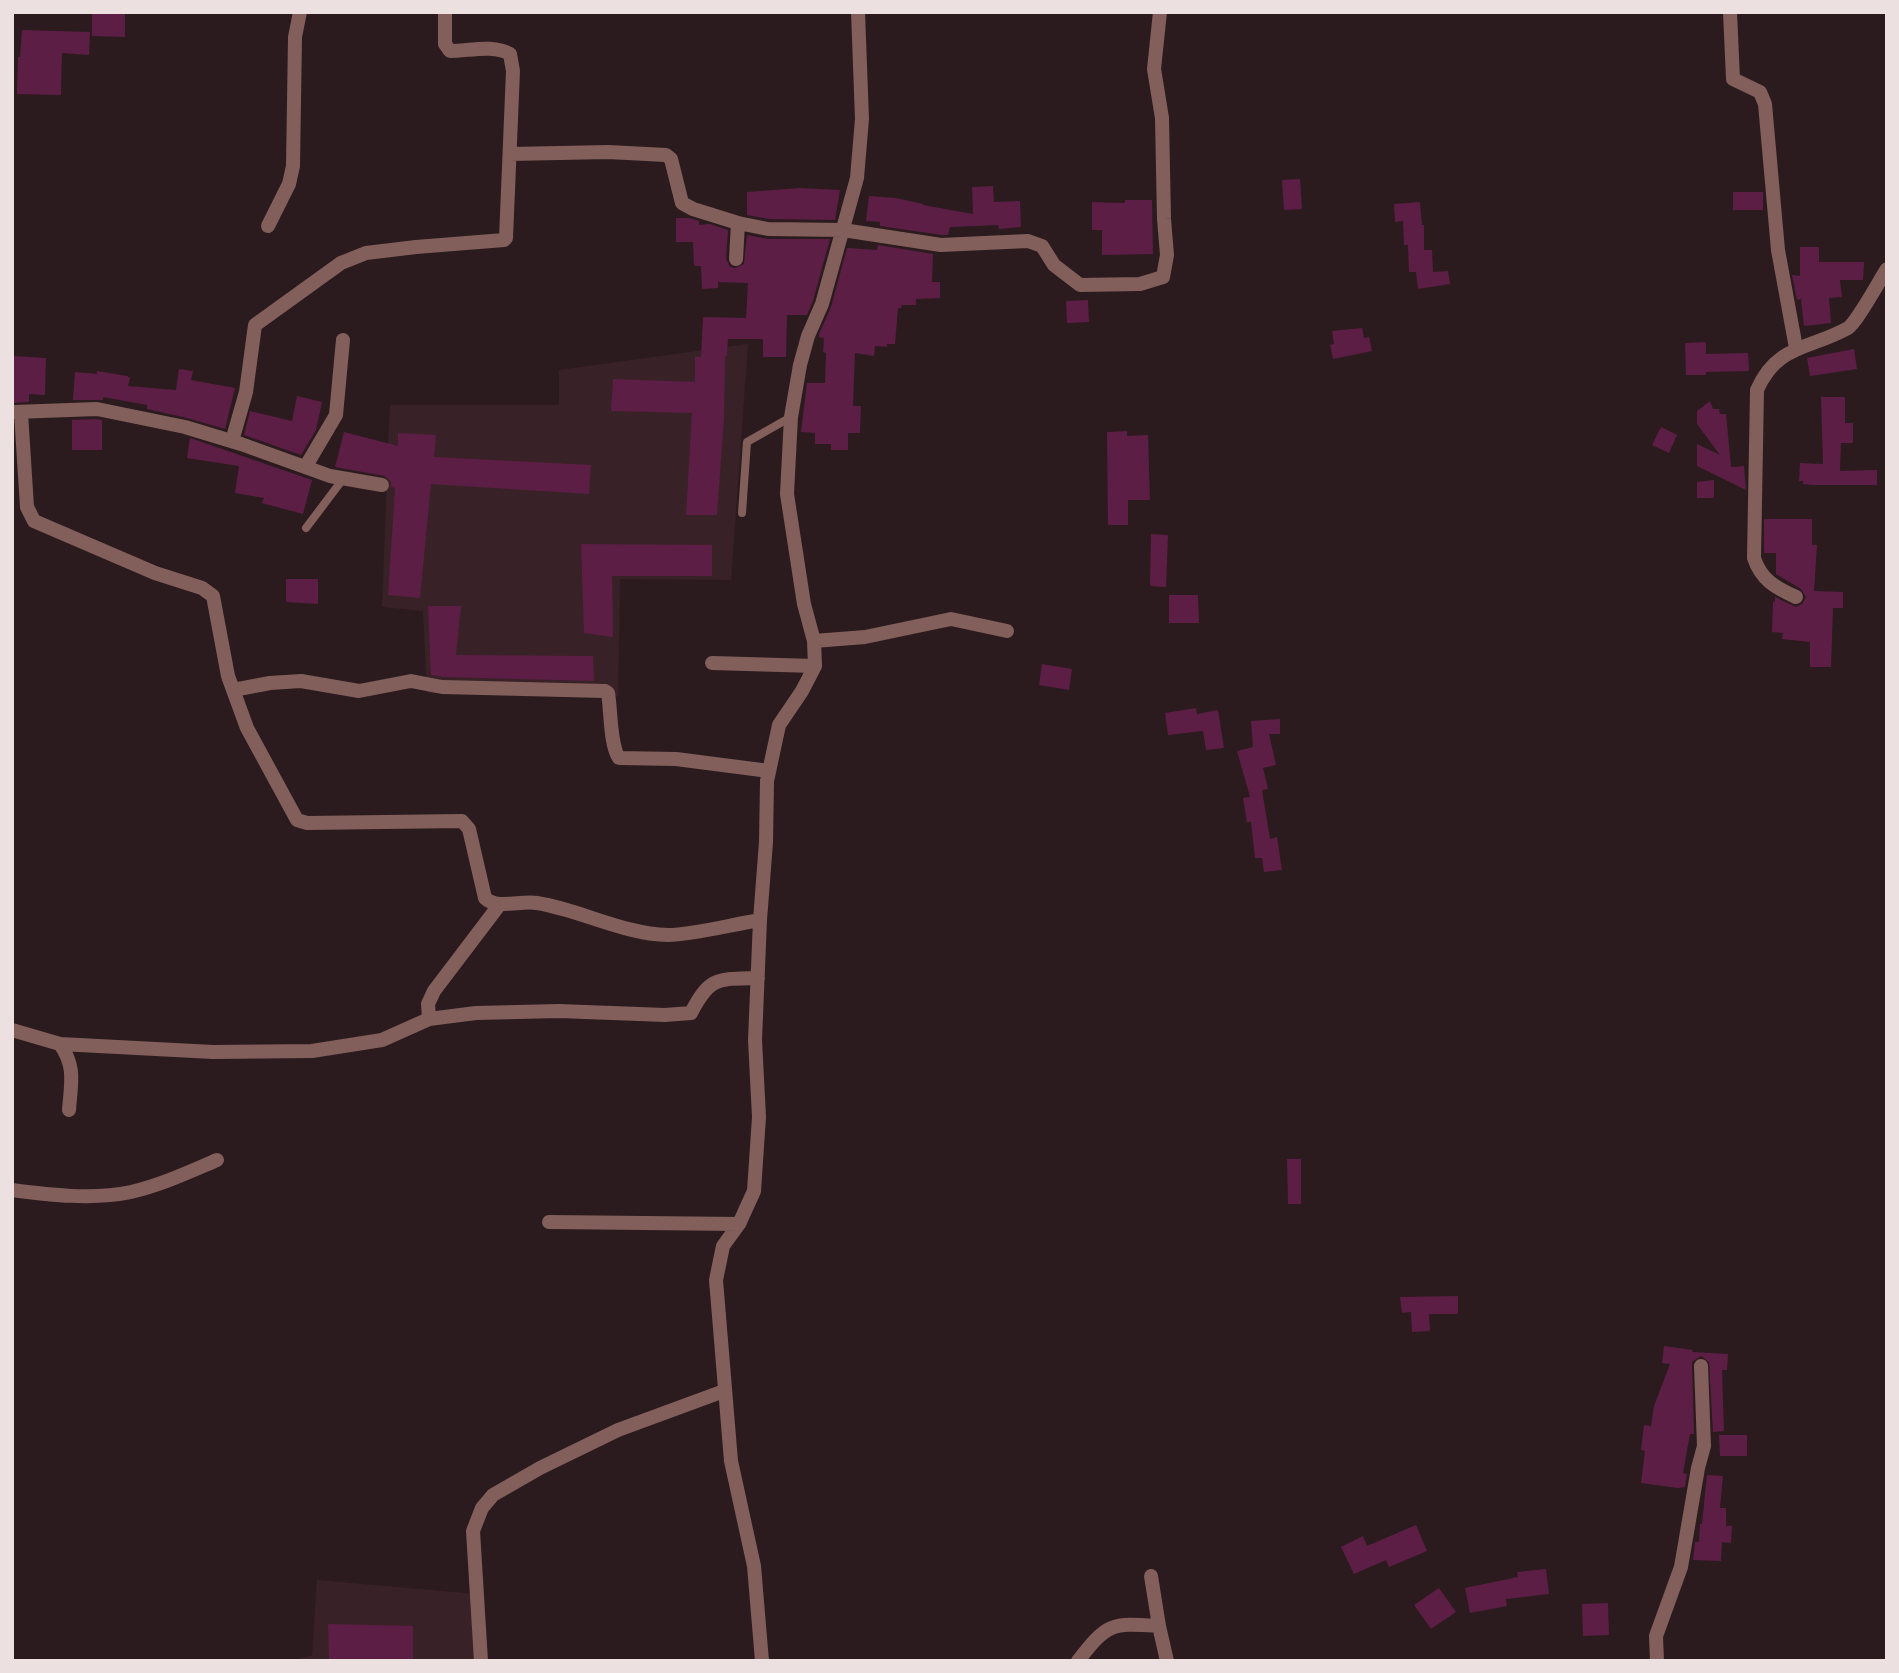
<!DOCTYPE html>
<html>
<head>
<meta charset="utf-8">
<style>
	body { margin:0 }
	#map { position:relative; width:1899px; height:1673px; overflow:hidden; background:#2c1b1e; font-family:"DejaVu Sans",sans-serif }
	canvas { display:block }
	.frame { position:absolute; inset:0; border:14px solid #ece0e1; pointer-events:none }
</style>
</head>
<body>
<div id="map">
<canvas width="1899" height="1673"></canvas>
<div class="frame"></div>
</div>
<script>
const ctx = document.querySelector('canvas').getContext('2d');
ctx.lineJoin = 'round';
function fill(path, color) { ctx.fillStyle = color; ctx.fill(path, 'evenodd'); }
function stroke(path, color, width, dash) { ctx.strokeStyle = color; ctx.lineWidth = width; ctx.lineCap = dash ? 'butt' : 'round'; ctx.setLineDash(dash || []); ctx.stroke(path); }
const built = new Path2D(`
	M748,344L731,580L620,579L618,696L427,693L423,611L382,607L390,405H559V370Z
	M317,1580L476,1594L478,1661H286L312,1656Z`);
const building = new Path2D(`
	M92,12H125V37L92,36Z
	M22,30L90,32L89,55L62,53L61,95L17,94L18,57H20Z
	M1300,179L1302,209L1284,210L1282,180Z
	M993,186L994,202L1020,201L1021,227L999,229L998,225L950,227L948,235H942L880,226V222L866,221L869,196L896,198L923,204V205L973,214L972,187Z
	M800,188L840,190L835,220L769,219L747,215V192Z
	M1733,192H1763V210H1733Z
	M1125,200H1152L1153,254L1102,255V230H1092V202L1125,203Z
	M1420,202L1422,225H1424V250H1432L1433,272L1448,271L1450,284L1418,289L1416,272H1409L1408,245H1404L1403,221L1395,222L1394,204Z
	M676,218H689L699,221V225L710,224L728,230L726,259L730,267L735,268L744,264L747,235L768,239H830L813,301L807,315H787L786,357H763V339H728L727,356H725L724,418L717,515H686L692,413L611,411L613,379L695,382V357H701L703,317L746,318L748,283L718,282V288L702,289L701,266H694L693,242H676Z
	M878,245L933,254L932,282H940V298L916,299V305H902L901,308H898L895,344H887V347L875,346L874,356L855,353L853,406H861L860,433H848V450H831V444H815V433L801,432L807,383H825L826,353L823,352L824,338L819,337V334L831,307L847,248L877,250Z
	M1800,247H1819V262H1864L1863,280H1840L1842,297L1829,298L1831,323L1804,326L1801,299L1797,300L1792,275L1800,276Z
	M1088,300L1089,322L1067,323L1066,301Z
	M1362,328L1364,338L1369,337L1372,351L1333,359L1330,345L1334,344L1332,331Z
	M1706,342V354L1748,353L1749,371L1706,372V375H1686L1685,343Z
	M1854,349L1857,369L1810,376L1807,358Z
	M12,356L46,358L45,395L29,394V402L12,403Z
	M179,369L193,371L191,380L235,388L225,429L187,418L147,409V405L103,397V400H73L75,372L97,374V371L127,376L130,378L128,386L176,390Z
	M297,396L322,402L316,430L301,455L244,435L250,411L292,421Z
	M1821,397H1845V423H1853V443H1841L1840,471L1877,470V485H1812L1803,484V481H1799L1800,463L1823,464Z
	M1710,401L1713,409H1719L1720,414H1726L1731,467L1744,466L1746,490L1697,466V444L1720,455L1697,424V411Z
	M96,419L102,420V450H72V420Z
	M1661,427L1677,435L1669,453L1652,445Z
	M1127,431V436L1148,435L1150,500H1128V525H1108L1107,432Z
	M344,432L398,446V433L436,435L434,457L591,465L589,494L431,484L420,598L388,595L395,488L391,487V481L384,476L335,467Z
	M190,438L312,480L303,514L262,503L264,498L235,493L239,466L187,458Z
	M1714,480V498H1697V482Z
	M1764,519H1812V545H1817L1814,591L1843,592V608H1833L1831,667H1810V642L1782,639L1783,633L1772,632L1773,602H1775V597L1796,607L1802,604L1806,597L1801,589L1776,574V553H1764Z
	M1151,534L1168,535L1166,587L1150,586Z
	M581,544L712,545V576H612L613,637L584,633Z
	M286,579H318V604L286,602Z
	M1169,595H1198L1199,623H1169Z
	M428,606H461L456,655L593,656L594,681L443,677L431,675Z
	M1042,664L1072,669L1069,690L1039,685Z
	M1196,708L1197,714L1218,710L1224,748L1206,750L1203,731L1168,735L1165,713Z
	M1280,719V734H1269L1276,765L1263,768L1268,789L1262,790L1270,839L1277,837L1282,870L1264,872L1262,858H1255L1251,822H1247L1243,798L1250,797L1237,751L1253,747L1251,721Z
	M1287,1159H1301V1204H1288Z
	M1458,1296V1314H1429L1430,1331L1412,1332L1411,1312L1402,1313L1400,1297Z
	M1664,1346L1693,1350L1692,1352L1728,1354L1727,1370H1722L1724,1431L1713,1432L1709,1362L1701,1356L1692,1362L1694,1434H1690L1683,1473L1687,1474L1685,1487L1678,1488L1641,1483L1645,1451L1641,1450L1644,1425L1651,1426L1654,1406L1670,1364L1662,1363Z
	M1719,1435H1747V1456H1720Z
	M1707,1475L1723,1476L1720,1508H1726V1526H1732L1731,1543L1722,1542L1721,1561L1693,1560L1695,1542H1699L1700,1524H1702Z
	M1416,1525L1427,1551L1389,1567L1386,1560L1354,1574L1341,1547L1363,1536L1367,1546Z
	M1546,1569L1549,1594L1506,1599L1507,1606L1470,1613L1465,1588L1518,1577L1517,1572Z
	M1439,1588L1456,1612L1431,1629L1414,1605Z
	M1608,1603L1609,1635L1583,1636L1582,1604Z
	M328,1624L413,1626V1661H329Z`);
const lane = new Path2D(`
	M742,513L747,442L791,417
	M306,528L343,479`);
const street = new Path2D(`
	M1730,12L1733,79L1760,92L1765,104L1778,250L1796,348
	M510,154L608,152L666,155L671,159L682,203L693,209L738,223
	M268,226L289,184L293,166L295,37L300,12
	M736,259L738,223L768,229L843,230L941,245L1028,241L1042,246L1054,265L1080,285L1140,284L1163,277L1167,255L1164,219L1162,118L1154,69L1160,12
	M14,412L97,409L185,427L241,444L330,476L382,485
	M21,413L27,507L34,521L155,573L202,588L213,596L228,676L247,728L297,820L307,823L462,821L469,829L485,898C497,910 521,900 537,903C581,910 623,934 668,935C693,935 734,924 760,920
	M232,441L246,392L255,325L341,263L366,253L416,247L504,240L506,238L513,71L510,54C493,44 469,51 450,51L445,44V12
	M306,466L336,415L343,340
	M1796,597C1776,588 1761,580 1754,558L1757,390C1777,344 1811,349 1848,328C1857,322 1879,281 1887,269
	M814,641L865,637L951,619L1007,631
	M712,663L815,666
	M233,690L270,683L301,681L359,691L411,681L442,687L605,691L608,693C611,710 610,746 619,758L676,759L769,771
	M429,1019L428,1004L434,991L500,904
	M12,1030L60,1044L213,1052L312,1051L382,1040L429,1019L476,1013L559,1011L665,1015L691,1013C710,976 718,979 758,978
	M60,1044C76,1067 71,1083 69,1110
	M12,1190C50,1195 93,1200 131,1192C161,1185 189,1172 217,1160
	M549,1222L739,1224
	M1151,1576L1159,1626
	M481,1661L473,1531L482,1508L493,1495L540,1468L618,1430L724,1391
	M762,1661L754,1566L731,1461L716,1280L723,1246L739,1224L754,1191L759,1117L755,1040L760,920L766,842L767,781L779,725L802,691L815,666L814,641L804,604L787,494L791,417L800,365L808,336L822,304L857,178L862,119L858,12
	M1078,1661C1108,1622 1112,1623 1159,1626L1167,1661
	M1657,1661L1656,1636L1681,1567L1698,1468L1704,1446L1701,1366`);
fill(built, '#392227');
fill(building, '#5c1e44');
stroke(lane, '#825f5b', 8);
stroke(street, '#825f5b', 14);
</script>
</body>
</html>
